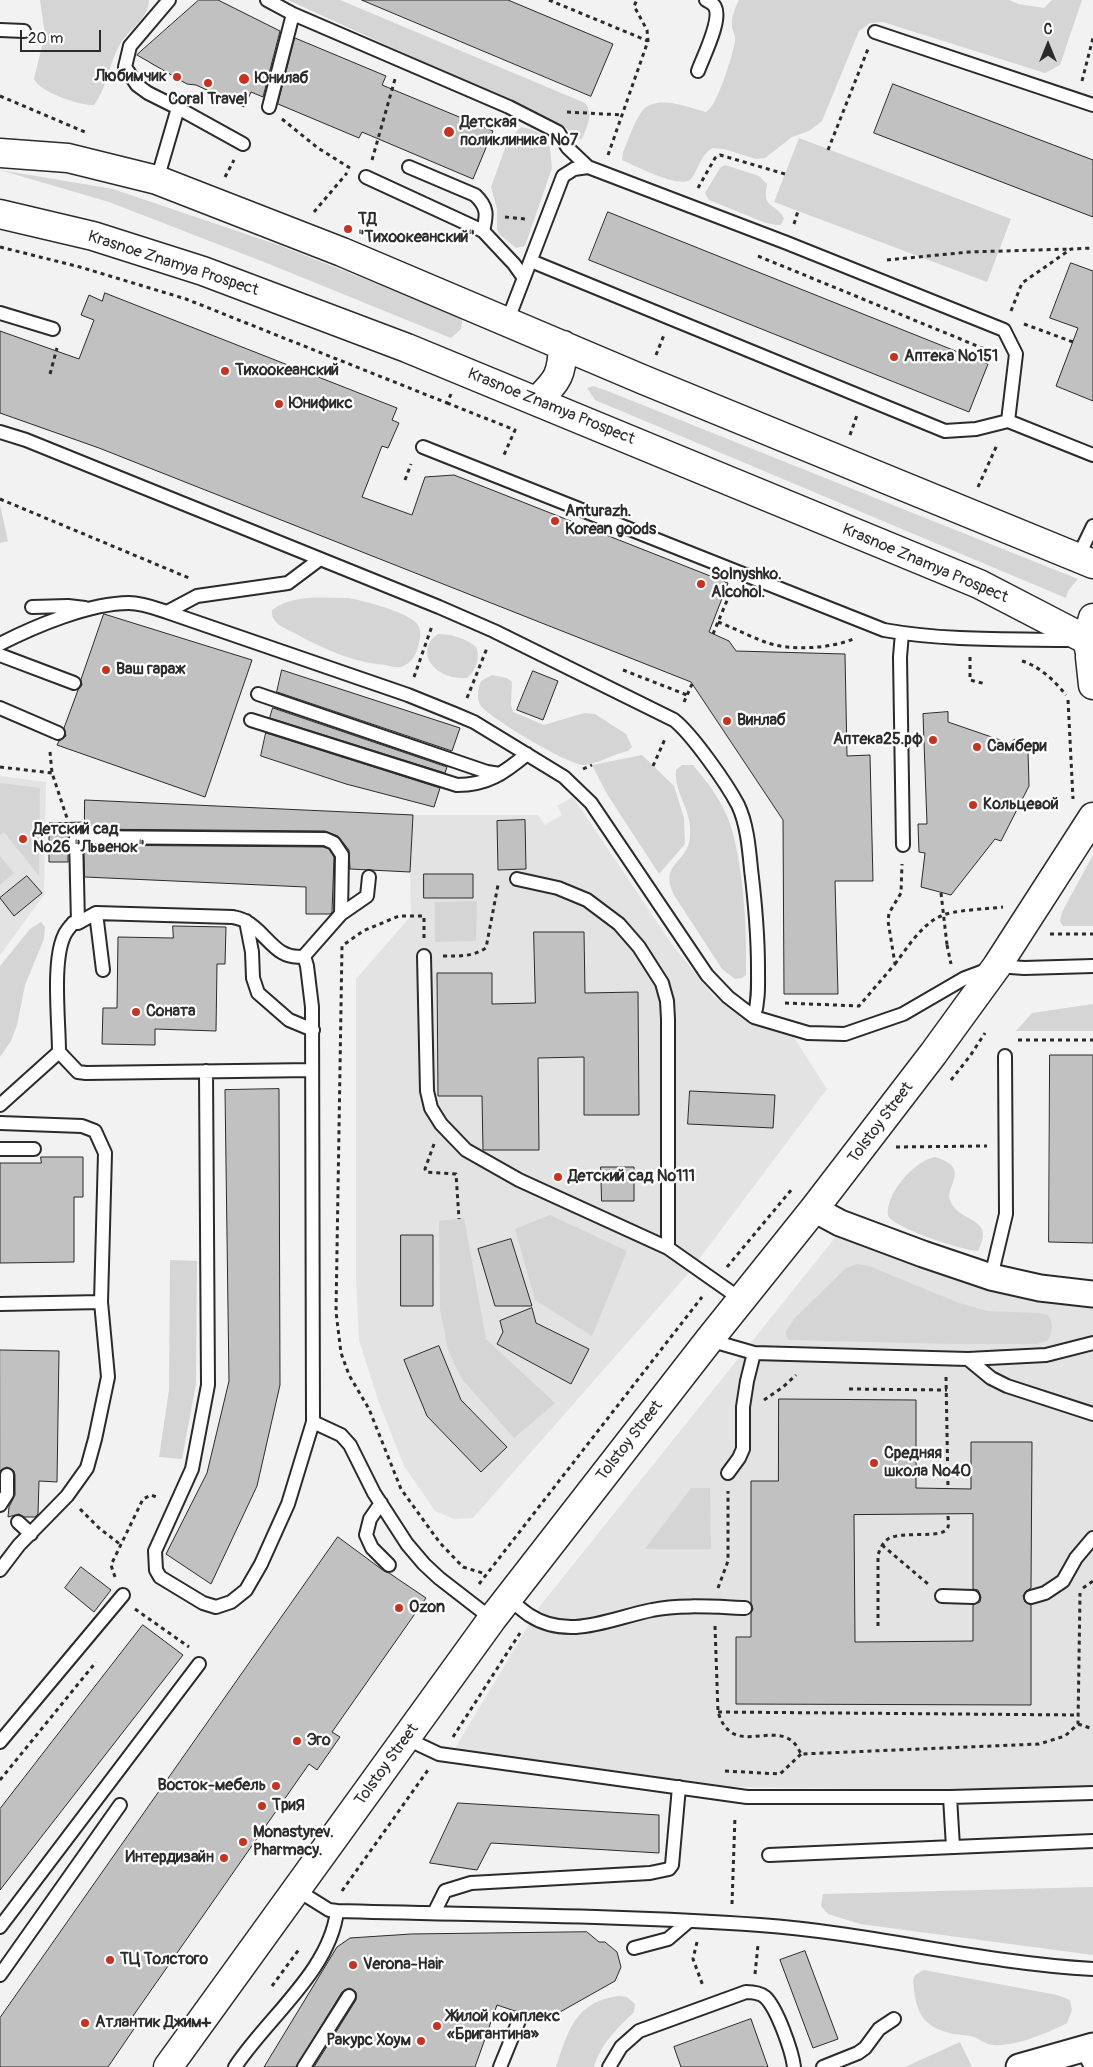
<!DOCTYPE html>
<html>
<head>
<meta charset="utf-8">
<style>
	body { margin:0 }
	#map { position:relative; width:1093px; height:2067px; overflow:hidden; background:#f2f2f2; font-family:Pangolin,sans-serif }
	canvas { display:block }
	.north { position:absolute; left:1023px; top:20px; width:50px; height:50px; -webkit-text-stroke:4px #fff; paint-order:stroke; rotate:0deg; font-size:14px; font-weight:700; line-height:20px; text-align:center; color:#2b2b2b }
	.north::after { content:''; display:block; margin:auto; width:18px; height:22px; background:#2b2b2b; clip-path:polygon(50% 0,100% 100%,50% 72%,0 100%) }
	.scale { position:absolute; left:20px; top:30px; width:81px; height:22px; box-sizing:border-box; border:2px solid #2b2b2b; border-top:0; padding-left:6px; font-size:15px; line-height:18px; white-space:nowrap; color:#2b2b2b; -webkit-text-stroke:4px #fff; paint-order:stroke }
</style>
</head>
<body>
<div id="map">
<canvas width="1093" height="2067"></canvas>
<div class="north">С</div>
<div class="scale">20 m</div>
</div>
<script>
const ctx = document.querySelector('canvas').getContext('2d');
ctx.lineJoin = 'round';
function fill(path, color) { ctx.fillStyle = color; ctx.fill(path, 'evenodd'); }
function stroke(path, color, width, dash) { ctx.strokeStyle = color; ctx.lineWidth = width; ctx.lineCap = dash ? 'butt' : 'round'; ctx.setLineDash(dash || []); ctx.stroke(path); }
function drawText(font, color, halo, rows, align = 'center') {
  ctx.font = font + ' Pangolin,sans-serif'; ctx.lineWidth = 4.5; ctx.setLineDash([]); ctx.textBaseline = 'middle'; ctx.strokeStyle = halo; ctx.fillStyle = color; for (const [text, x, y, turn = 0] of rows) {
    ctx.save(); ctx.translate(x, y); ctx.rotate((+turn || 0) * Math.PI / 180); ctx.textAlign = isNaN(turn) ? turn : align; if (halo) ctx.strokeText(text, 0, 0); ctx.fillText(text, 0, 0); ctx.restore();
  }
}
const built = new Path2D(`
	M0,776L46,782L44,895L0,955Z
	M573,797L671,943L714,997L748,1015L784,1022L827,1089L687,1275L473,1518L454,1519L435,1511L404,1466L378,1400L359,1340L356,1278V979L411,916L410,872L413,815H538L545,825L562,815L557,806Z
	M842,1229L1093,1291V1787L950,1790L728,1787L695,1784L454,1750L540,1606Z`);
const green = new Path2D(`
	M40,0H149C149,17 131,28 122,41C109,60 109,85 94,105C81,106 39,92 34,79L45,34Z
	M288,0H340L585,103C594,115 587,126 582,139L575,140L571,133L564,126Z
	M739,0H1009L1018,4L1044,8L1052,0H1082L1060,65L1045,73L883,22L870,23L859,31L822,121L809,131L792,137L765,158L756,159L724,149L712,148C700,156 699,169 691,179C681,190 634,165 622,160L623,152C628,141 635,119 643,110C657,94 689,108 706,112C717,107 733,54 735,41C736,35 732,31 732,26C731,17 735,8 739,0Z
	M521,127L530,129L544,135L550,148L552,168L525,246L516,248L499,234L497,229V209L491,187L508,140Z
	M799,138L1011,219L987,282L774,202Z
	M725,165L759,176L767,184C762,210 774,201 784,218L781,225H776L766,223L709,200L705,193L720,168Z
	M0,170L113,189L281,246L459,316L462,321L461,329L451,338L269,264L109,202Z
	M593,386L605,390L1078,579L1068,591L1066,598L595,400L587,388Z
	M0,505L8,541L0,543Z
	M348,598C362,600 411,613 418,625C422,633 420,640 418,647C416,656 410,664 401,667C397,668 390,666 386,665C346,662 313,643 279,625C274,620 271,617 272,610C294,594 322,598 348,598Z
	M438,634C451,634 466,638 476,647C481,657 475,672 467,678C459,678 451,678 444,674C426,666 420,646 438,634Z
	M492,675L507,678L512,682L511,705L513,712L544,725L584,713L595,714L626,734L632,747L628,751C613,754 598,764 584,765C570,766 490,718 481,706C476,699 478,689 481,681Z
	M642,755L674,786L684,818L685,844L659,874L607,794L592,765Z
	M682,765H693C710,785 727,808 733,834C744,875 747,932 746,975L742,978L735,979L722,969L674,895C659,862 687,865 690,837C693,810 674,795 676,770Z
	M0,783L40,788L39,876L4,832L0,835Z
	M1093,855V926H1063L1060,921L1062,912Z
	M0,856L14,873L0,885Z
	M477,901L476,941L435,942V902Z
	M41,922L45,927L44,939L25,985L17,1025L11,1041L0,1057V966L30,929Z
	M1093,1004V1031H1016L1032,1013Z
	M935,1157C972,1168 945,1186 950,1200C957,1223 997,1216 978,1251C961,1250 897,1229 888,1216C885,1194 914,1161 935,1157Z
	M550,1215L627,1251L592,1336L535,1300L515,1229Z
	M464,1218L486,1339L555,1403L514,1438L462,1379L448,1350L440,1309L439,1221Z
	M170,1260L197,1261L196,1384L182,1459L159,1457L169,1390Z
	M857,1264L869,1266L959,1303L987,1311L1040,1313L1048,1315C1054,1325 1053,1330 1048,1340L1037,1344H954L789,1340L786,1336V1331L794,1319L846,1268Z
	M691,1488H710L711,1549H645Z
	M1093,1887V1955L860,1924L828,1914L821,1906L823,1894Z
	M924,1970L1057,1995L1070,2000L1072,2010L1067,2023C1050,2032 1014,2047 994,2045C984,2045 979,2037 970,2036C965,2035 959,2035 954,2034C920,2027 916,2011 913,1980L915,1975Z
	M618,1996L627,1997L635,2004L634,2012C617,2029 601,2043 594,2067H556C568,2031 575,2002 618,1996Z
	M960,2042L972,2067H905Z`);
const building = new Path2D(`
	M199,0H218L280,31L263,97L251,92L244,107L196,85L187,84L137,55Z
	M362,0H508L613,44L591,96Z
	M295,38L386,76L382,85L493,131L473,179L362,132L359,138L278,104Z
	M893,84L1093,160V217L874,133Z
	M608,212L988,364L969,412L589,260Z
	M1071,263L1093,271V401L1056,386L1078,328L1050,318Z
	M105,293L397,408L392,420L399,423L388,448L382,446L362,497L412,515L425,477L454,475L728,583L709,632L729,641L736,651L845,654L847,756L870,755L873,881H835L838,994H784L783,820L691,682L99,448L0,413V331L79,359L94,320L81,315L89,295L102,301Z
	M104,614L252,660L205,797L57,745L59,741L66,736L64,728L78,690L82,685L81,680Z
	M282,670L460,728L452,751L277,692Z
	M533,671L558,681L543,720L517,710Z
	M273,708L447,767L445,773L270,718Z
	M948,712V722L1009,743L1015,739L1028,751L1029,786L1001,841L995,839L951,895L921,887L925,853L919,852L918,824H927L923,714Z
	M266,733L440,788L434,807L346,784L261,756Z
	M85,800L413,815L410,872L350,869L349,850L338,836L325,831L76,829L72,830L68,837V862H49V823L84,822Z
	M525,820L526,869L498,870L497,821Z
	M84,845L323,847L329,849L334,857L332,912L331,914H306V887L85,877Z
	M424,874H473V898H424Z
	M27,876L42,893L14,916L0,898Z
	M173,926L226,927L225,964H217L216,1031L155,1029V1045L102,1044L103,1008H117L118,937L173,938Z
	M534,932H584L585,993L638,992L639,1115H584V1057L538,1058L539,1150H483L482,1096H438L437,973H492V1004L535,1003Z
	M1050,1055H1093V1243L1049,1242Z
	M279,1089L280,1385L257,1486L211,1584L166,1554L207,1473L229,1381L225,1090Z
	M690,1091L775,1095L773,1128L688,1124Z
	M41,1157H83V1197H74V1262L0,1263V1163H41Z
	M601,1167H634V1201H602Z
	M401,1235H433V1306H401Z
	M511,1239L532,1306H495L478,1249Z
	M532,1308L536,1323L589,1349L571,1384L497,1344L503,1332L500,1321Z
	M439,1346L461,1400L507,1447L481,1472L427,1416L404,1360Z
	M0,1350L59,1351L57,1482L39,1481L38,1514L35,1517H24L19,1514L8,1517L9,1507L15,1495V1475L14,1471L7,1467L0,1471Z
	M779,1399L916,1400V1488L971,1489V1442H1032L1031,1588L1026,1591L1023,1596L1025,1602L1031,1605V1705L736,1704V1637H751V1613L753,1609L751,1603V1481H778ZM973,1514V1589L978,1590L981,1597L980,1602L973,1605V1641L855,1642L854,1515Z
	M338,1537L384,1571L389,1573L426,1598L332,1732L340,1737L317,1770L309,1764L133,2016L140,2020L108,2067H0V2018Z
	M81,1567L111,1590L94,1612L65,1588Z
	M143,1625L183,1655L0,1890V1809Z
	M458,1803L659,1815V1853L491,1843L477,1870L430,1863Z
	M587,1932L599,1942H605L617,1952L621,1967L615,1981L544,2021L528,2016L523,2010L515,2011L497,2005L475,2067H314L356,2000V1992L349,1988L342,1992L296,2067H264L337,1947L350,1938L411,1934Z
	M805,1951L838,2039L813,2048L780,1960Z
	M751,2019L768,2067H681L674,2047Z`);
const path = new Path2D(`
	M549,0L648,41
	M1082,81L1093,38
	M0,96L85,132
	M567,112L623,115
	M282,119L318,148L350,168
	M828,150L868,49
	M608,155L648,41L647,30L634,6L637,0
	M372,160L395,79
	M225,177L234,160
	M698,188L715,158L720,155L785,174
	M314,212L347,173
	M505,217L526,219
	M794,224L798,211
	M0,247L80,267L186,299L447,403L451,394
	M758,256L992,352
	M887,260L969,252L1071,249
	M1011,311L1022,283L1071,249L1093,248
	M1024,324L1073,342
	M656,355L664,335
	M50,374L57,348
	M447,403L515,430L503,457
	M850,435L857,415
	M405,480L411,464
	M978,487L997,445
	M0,499L189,578
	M718,622C734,628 749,636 765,642C788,651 830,649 853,639
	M713,634L731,591
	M970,657V680L986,684
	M1022,661C1039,666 1055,681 1066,695
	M623,670L687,695
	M414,677L432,626
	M467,698L487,648
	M1068,700L1073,799
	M684,702L692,684
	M50,752L52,773L68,821
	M653,766L665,739
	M0,767L52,773
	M583,769L592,765
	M1050,934H1093
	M424,938V916H399L363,931L342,946L336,1312L341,1353L349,1375L369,1409L401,1489L440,1543L463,1567L486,1574
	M947,945L951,964
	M443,956C459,956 472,957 486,948L498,885
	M895,964C907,948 922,924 941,916C953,910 987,909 1003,907
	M785,1003L859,1006L895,964L888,921L889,913L901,893L902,864
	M1018,1040H1093
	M951,1080L970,1056L985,1033
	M434,1144L425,1169L426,1172L456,1174L459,1219
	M896,1147L987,1146
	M727,1267L792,1189
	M946,1377L948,1488
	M849,1389L947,1390
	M764,1400L783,1387L796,1375
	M80,1509L99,1528L121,1545
	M882,1545L928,1584
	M115,1577L111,1565L143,1499L151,1495L159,1498
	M479,1584L702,1297
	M718,1588L728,1561V1491
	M1083,1588L1093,1581
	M135,1609L189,1647
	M715,1626L718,1712C732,1757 769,1723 792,1741C796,1744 799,1750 801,1754L1039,1744L1065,1736L1078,1724L1080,1593
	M878,1626V1555C880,1549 883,1542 888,1539C902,1530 944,1540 948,1527C949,1524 948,1518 948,1515
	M718,1712L1078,1715
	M1078,1724L1093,1729
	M453,1737L520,1633
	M725,1771L780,1774L801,1754
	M0,1780L96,1662
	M342,1891L428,1770
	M732,1904L735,1816
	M697,1942L693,1959L703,1986
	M755,1974L758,1945
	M272,1986L300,1948`);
const service = new Path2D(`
	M169,0L130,46L125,67L137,85L148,93L178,108L243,144
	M267,0L293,14L509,107L558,132L568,148L588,167
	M0,30L24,31
	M875,32L1093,105
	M698,71C703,57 722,20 715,7C713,3 710,2 706,0
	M269,107L293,14
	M409,167L475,195C488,207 487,215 483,231
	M366,177L483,231L514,264L524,278
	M157,180L178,108
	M531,261L945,431L976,429L1008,421
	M0,313L53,329
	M507,322L563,176L574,169L588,167L787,243L1004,330L1016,354L1008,421L1093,455
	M0,432L26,440L439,607L494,631L674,720C692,734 727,784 738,805C747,824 749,848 751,869C755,902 758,934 758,968C758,984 759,1000 754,1017L808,1033L845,1034L903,1014L965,978L997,966L1024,968L1093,966
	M423,447L884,630C945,641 1010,639 1072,640
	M1078,557L1093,526
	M32,607L68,606L85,608
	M167,612L408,695L455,714L474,722L564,777L591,803L707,975L728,997L754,1017
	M902,633L900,657L903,845
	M0,644C35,626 90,603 129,603C142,603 155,608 167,612L197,596L288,583L320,559
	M0,655L74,683
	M258,694L487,772L500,774
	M0,708L58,733
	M251,720L457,785C488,785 504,773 527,754
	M517,879L558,888L587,900L619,924L639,947L662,983L667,1001L668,1019V1248
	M96,913L103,970
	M341,914L367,896L369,877
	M246,921L252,952L253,978L258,993L289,1020L313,1030
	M78,923L76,837L325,839L334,843L342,855L341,914L304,956
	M424,956L427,1091L431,1108L441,1124L466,1150L519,1180L668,1248L742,1300
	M59,1052C59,1022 52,962 64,936C66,931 70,927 73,923H78L96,913L233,917C237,918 242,919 245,921C266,931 276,962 304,956L307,966L312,1007L313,1422L341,1435L350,1445L374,1493L407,1544L424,1564L439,1578L492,1619
	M206,1071L208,1385L192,1469L155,1551L156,1570L160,1577L203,1603L216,1607L231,1602L246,1590L261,1564L288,1504L313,1422
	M0,1105L59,1052L78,1072L86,1073L312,1070
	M0,1123L82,1126L95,1131L105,1153L101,1302L108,1377L95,1439L87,1468L67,1496L19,1545L0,1570
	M0,1149H34
	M991,1277L1006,1214L1005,1056
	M0,1304L101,1302
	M709,1340L754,1353L747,1381L743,1407V1449L739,1458L728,1473
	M1093,1343L1046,1355L968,1359L991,1378L1007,1386L1093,1414
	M754,1353L968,1359
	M381,1503L370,1519L366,1535L372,1548L389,1565
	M0,1505L7,1494V1475
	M18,1522L31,1534
	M942,1596L973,1597
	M1031,1597L1045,1593L1063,1581L1076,1558L1093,1538
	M508,1598C515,1604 522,1610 529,1615C569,1641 611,1618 652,1610C679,1604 717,1607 745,1608
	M405,1738L439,1754L747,1797H950L1093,1793
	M0,1742L123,1595
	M950,1797L953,1847
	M769,1855L1093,1841
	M297,1890L329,1910L337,1911C478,1915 619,1915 760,1925C872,1933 981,1963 1093,1969
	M434,1913L445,1891L471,1883L650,1873L669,1869L672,1865L679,1787
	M0,1927L199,1664
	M634,1948L668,1939L689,1921
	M0,1975L120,1805
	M1081,2048L1091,2067
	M235,2067C267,2018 330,1971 337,1911
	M304,2067L349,1996
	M500,2067L520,2018
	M609,2067L621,2047L639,2031L746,1992C753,1992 760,1993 765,1997C777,2008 792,2051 794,2067
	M823,2067L858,2053L865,2048L879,2029L894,2019`);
const minor = new Path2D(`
	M814,1209L840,1223L923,1254L991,1277L1040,1288L1093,1294
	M1019,2067L1093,2046`);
const secondary = new Path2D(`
	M1090,657L1093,685
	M168,2067L492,1619L709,1340L814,1209L933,1054L997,966L1093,817`);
const primary = new Path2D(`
	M0,153L68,158L157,180L342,252L644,380L1093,564
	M0,214L93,236L203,271L407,348L979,584L1087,640
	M537,401C558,380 562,375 563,345
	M1093,618L1087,640L1093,664`);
const pathBridge = new Path2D(`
	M941,893L947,945`);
const markers = [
	[177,77,5,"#c8321e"],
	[244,79,6,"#c8321e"],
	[208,83,5,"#c8321e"],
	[449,132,6,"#c8321e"],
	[348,229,5,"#c8321e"],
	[894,357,5,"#c8321e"],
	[225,371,5,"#c8321e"],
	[279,404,5,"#c8321e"],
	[555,521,5,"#c8321e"],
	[701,584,5,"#c8321e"],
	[106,670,5,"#c8321e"],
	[727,721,5,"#c8321e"],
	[933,740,5,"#c8321e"],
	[977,747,5,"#c8321e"],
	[973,805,5,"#c8321e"],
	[23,839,5,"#c8321e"],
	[136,1012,5,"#c8321e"],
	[558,1177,5,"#c8321e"],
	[874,1463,5,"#c8321e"],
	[399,1608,5,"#c8321e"],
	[297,1741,5,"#c8321e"],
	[276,1786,5,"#c8321e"],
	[262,1806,5,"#c8321e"],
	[243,1842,5,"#c8321e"],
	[224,1858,5,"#c8321e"],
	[110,1960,5,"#c8321e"],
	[353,1965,5,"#c8321e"],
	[85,2023,5,"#c8321e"],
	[437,2026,5,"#c8321e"],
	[421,2041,5,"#c8321e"]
];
const poiNames = [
	["Любимчик",167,77,"right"],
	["Юнилаб",255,79],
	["Coral Travel",208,100,"center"],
	["Детская",460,123],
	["поликлиника №7",460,141],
	["ТД",358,220],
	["\"Тихоокеанский\"",358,238],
	["Аптека №151",904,357],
	["Тихоокеанский",235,371],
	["Юнификс",289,404],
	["Anturazh.",565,512],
	["Korean goods",565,530],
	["Solnyshko.",711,575],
	["Alcohol.",711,593],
	["Ваш гараж",116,670],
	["Винлаб",737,721],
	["Аптека25.рф",923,740,"right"],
	["Самбери",987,747],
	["Кольцевой",983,805],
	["Детский сад",33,830],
	["№26 \"Львенок\"",33,848],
	["Соната",146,1012],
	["Детский сад №111",568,1177],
	["Средняя",884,1454],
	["школа №40",884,1472],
	["Ozon",409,1608],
	["Эго",307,1741],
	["Восток-мебель",266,1786,"right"],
	["ТриЯ",272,1806],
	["Monastyrev.",253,1833],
	["Pharmacy.",253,1851],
	["Интердизайн",214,1858,"right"],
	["ТЦ Толстого",120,1960],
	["Verona-Hair",363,1965],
	["Жилой комплекс",447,2017],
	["«Бригантина»",447,2035],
	["Атлантик Джим+",95,2023],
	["Ракурс Хоум",411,2041,"right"]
];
const streetNames = [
	["Krasnoe Znamya Prospect",173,264,18],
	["Krasnoe Znamya Prospect",551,407,22],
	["Krasnoe Znamya Prospect",925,564,23],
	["Tolstoy Street",881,1123,-53],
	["Tolstoy Street",630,1441,-52],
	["Tolstoy Street",387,1765,-54]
];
fill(built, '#e3e3e3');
fill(green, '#d5d5d5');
fill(building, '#c1c1c1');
stroke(building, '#2b2b2b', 1);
stroke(service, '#2b2b2b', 16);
stroke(minor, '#2b2b2b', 29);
stroke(secondary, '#2b2b2b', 31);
stroke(primary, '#2b2b2b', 31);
stroke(path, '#2b2b2b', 3, [4, 4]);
stroke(service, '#fff', 12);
stroke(minor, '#fff', 25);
stroke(secondary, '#fff', 28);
stroke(primary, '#fff', 28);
stroke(pathBridge, '#2b2b2b', 3, [4, 4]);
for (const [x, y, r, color] of markers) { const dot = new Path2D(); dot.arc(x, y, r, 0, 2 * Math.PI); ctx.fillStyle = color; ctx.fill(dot); stroke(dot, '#fff', 2); }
drawText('bold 16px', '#2b2b2b', '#fff', poiNames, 'left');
drawText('16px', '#2b2b2b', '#fff', streetNames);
</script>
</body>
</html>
